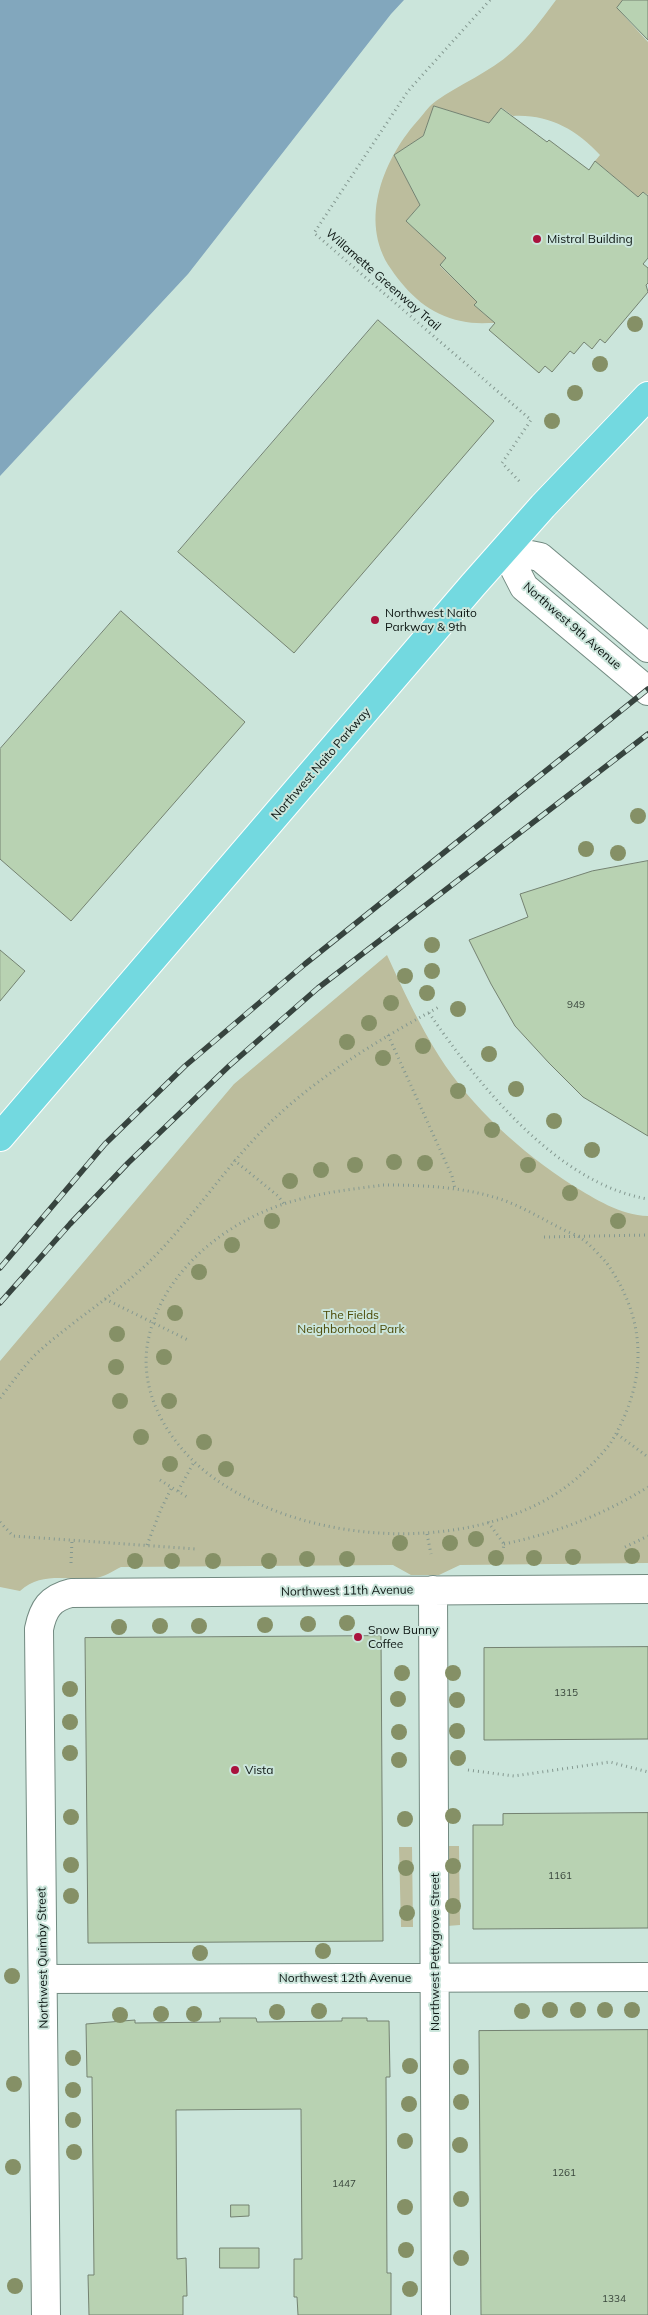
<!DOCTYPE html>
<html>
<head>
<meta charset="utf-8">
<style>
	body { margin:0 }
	canvas { display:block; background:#cbe5db }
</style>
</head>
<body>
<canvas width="648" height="2315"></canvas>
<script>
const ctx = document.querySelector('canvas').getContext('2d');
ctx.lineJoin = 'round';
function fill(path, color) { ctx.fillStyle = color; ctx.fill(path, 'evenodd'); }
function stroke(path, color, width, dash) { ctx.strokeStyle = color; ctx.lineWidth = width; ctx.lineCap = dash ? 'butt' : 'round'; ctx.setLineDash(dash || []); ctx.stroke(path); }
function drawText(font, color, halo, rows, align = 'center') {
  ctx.font = font + ' Mulish,sans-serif'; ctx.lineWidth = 4; ctx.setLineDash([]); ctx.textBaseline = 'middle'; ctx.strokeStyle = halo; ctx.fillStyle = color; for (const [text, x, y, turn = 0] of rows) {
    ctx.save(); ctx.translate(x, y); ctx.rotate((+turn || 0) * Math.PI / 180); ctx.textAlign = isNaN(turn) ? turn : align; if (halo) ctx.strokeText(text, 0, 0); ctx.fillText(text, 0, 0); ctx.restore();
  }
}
const green = new Path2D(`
	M556,0H623L617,8L648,42V195L643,192L638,197L595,161L600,155C576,129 548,114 513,116L502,108L489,123L434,106L423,136L394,155L420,205L406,221L446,258L440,266L477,302L474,305L495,323C485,323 472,324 461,321C430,315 408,294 391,269C357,220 385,156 420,118C425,112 430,105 436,101C460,84 490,72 512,52C529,37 542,19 556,0Z
	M387,955C403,990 419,1024 439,1056C471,1107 522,1153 572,1185C595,1199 620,1215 648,1216V1563L460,1565L439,1575H411L393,1565L121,1567C113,1571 104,1577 95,1578C68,1581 42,1571 20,1591L0,1587V1361L234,1084Z
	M446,1846H459L460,1925L447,1926Z
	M399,1847H412L413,1927H401Z`);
const water = new Path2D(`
	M0,0H404L391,14L188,274L0,476Z`);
const building = new Path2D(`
	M623,0H648V40L617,8Z
	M434,106L489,123L501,108L547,142L549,140L589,170L595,161L638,197L643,192L648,196V258L643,264L648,268V283L646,285L648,292L605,343L600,339L592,349L584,342L574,354L570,351L552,372L545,366L539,373L489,330L495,323L474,305L477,302L440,265L446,258L406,221L420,205L394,155L423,136Z
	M378,320L494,421L294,653L178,552Z
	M121,611L245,722L71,921L0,859V749Z
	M648,861V1136L583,1097L549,1063L515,1026L491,984L469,940L528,917L520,894L592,871Z
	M0,950L25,971L0,1001Z
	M381,1636L383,1941L88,1943L85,1638Z
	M648,1647V1739L484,1740V1648Z
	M648,1813V1928L473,1929V1825H503V1814Z
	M220,2018H256L257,2022L342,2021V2018H367V2021H389L390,2077H386L387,2273H391V2315H298L297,2297H294V2259H302L301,2109L176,2110L177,2259L186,2258L187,2296H183V2315H89L88,2275H94L92,2077H87L86,2024L135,2020V2023L220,2022Z
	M648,2030V2315H481L479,2031Z
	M231,2205H249V2216L231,2217Z
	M220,2248H259V2268H220Z`);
const path = new Path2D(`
	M490,0L408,91L314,233L531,420L502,463L521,483
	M429,1013C478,1084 557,1184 648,1199
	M388,1035L452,1176L455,1189
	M234,1160L278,1196L284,1204
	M383,1185C424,1185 465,1187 503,1200C525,1208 544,1220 564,1230C570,1233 577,1235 582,1239C591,1245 599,1255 606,1262C648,1321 648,1382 610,1444C591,1468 566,1490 538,1504C444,1551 308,1541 221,1483C175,1453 137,1398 148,1341C162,1270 229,1218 297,1200C325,1192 354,1189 383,1185Z
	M544,1237L648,1235
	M105,1299L190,1341
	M0,1398C12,1383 23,1367 36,1354C71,1322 112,1297 147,1264C188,1224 219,1176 258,1135C308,1082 376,1041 439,1007
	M617,1434L648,1457
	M160,1480L187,1497
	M178,1491L194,1462
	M0,1522L13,1536L196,1549
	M488,1522L504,1544L503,1550
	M427,1534L431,1554
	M504,1544C556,1533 603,1515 648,1487
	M147,1545L161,1509L172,1487
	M625,1547L648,1536
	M71,1563L72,1540
	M468,1770L514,1776L610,1762L648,1772`);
const minor = new Path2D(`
	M505,550L524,587L648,691
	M505,550L540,557L648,648
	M433,1590L436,2315
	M43,1979L648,1977
	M46,2315L39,1629C43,1609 50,1598 71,1593L648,1589`);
const major = new Path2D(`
	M0,1137L473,585L543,506L648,396`);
const rail = new Path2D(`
	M0,1268L105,1144L185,1066L305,964L648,689
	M0,1303L70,1224L128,1163L229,1066L318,988L648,734`);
const trees = [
	[635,324],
	[600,364],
	[575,393],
	[552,421],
	[638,816],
	[586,849],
	[618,853],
	[432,945],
	[432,971],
	[405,976],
	[427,993],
	[391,1003],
	[458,1009],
	[369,1023],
	[347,1042],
	[423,1046],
	[489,1054],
	[383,1058],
	[516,1089],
	[458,1091],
	[554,1121],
	[492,1130],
	[592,1150],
	[394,1162],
	[425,1163],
	[355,1165],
	[528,1165],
	[321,1170],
	[290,1181],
	[570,1193],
	[272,1221],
	[618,1221],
	[232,1245],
	[199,1272],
	[175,1313],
	[117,1334],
	[164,1357],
	[116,1367],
	[120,1401],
	[169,1401],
	[141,1437],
	[204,1442],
	[170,1464],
	[226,1469],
	[476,1539],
	[400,1543],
	[450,1543],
	[632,1556],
	[573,1557],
	[496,1558],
	[534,1558],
	[307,1559],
	[347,1559],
	[135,1561],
	[172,1561],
	[213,1561],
	[269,1561],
	[347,1623],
	[308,1624],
	[265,1625],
	[160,1626],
	[199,1626],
	[119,1627],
	[402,1673],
	[453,1673],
	[70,1689],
	[398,1699],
	[457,1700],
	[70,1722],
	[457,1731],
	[399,1732],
	[70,1753],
	[458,1758],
	[399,1760],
	[453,1816],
	[71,1817],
	[405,1819],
	[71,1865],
	[453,1866],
	[406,1868],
	[71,1896],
	[453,1906],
	[407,1913],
	[323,1951],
	[200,1953],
	[12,1976],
	[550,2010],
	[578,2010],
	[605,2010],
	[632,2010],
	[319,2011],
	[522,2011],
	[277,2012],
	[161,2014],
	[194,2014],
	[120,2015],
	[73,2058],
	[410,2066],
	[461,2067],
	[14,2084],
	[73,2090],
	[461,2102],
	[409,2104],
	[73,2120],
	[405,2141],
	[460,2145],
	[74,2152],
	[13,2167],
	[461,2199],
	[405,2207],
	[406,2250],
	[461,2258],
	[15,2286],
	[410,2289]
];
const markers = [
	[537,239,5,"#a9123d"],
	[375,620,5,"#a9123d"],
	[358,1637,5,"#a9123d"],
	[235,1770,5,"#a9123d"]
];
const numberNames = [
	["949",576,1005],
	["1315",566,1693],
	["1161",560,1876],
	["1261",564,2173],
	["1447",344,2184],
	["1334",614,2299]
];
const poiNames = [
	["Mistral Building",547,239],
	["Northwest Naito",385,613],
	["Parkway & 9th",385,627],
	["Snow Bunny",368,1630],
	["Coffee",368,1644],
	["Vista",245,1770]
];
const streetNames = [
	["Willamette Greenway Trail",383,280,41],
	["Northwest 9th Avenue",572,626,41],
	["Northwest Naito Parkway",321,764,-49],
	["Northwest 11th Avenue",347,1591,-1],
	["Northwest Pettygrove Street",435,1952,-90],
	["Northwest Quimby Street",43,1958,-91],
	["Northwest 12th Avenue",345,1978]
];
const parkNames = [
	["The Fields",351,1315],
	["Neighborhood Park",351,1329]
];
fill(green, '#bcbd9d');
fill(water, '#82a7bd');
fill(building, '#b8d2b2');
stroke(building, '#748271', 1);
stroke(minor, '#728a81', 30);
stroke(major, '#fff', 30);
stroke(path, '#849890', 3, [1, 4]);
stroke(minor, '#fff', 28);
stroke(major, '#73d9e0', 28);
stroke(rail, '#37443f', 5.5);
stroke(rail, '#cbe5db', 4, [11]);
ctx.fillStyle = '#859066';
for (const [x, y] of trees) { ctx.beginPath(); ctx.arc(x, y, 8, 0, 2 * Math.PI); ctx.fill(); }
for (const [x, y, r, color] of markers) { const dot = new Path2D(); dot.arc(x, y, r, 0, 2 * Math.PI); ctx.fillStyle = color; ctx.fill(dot); stroke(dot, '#cbe5db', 2); }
drawText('10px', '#38453b', null, numberNames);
drawText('12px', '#0d1613', '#cbe5db', poiNames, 'left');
drawText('12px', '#0d1613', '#cbe5db', streetNames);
drawText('12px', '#4b4a07', '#cbe5db', parkNames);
</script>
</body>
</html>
